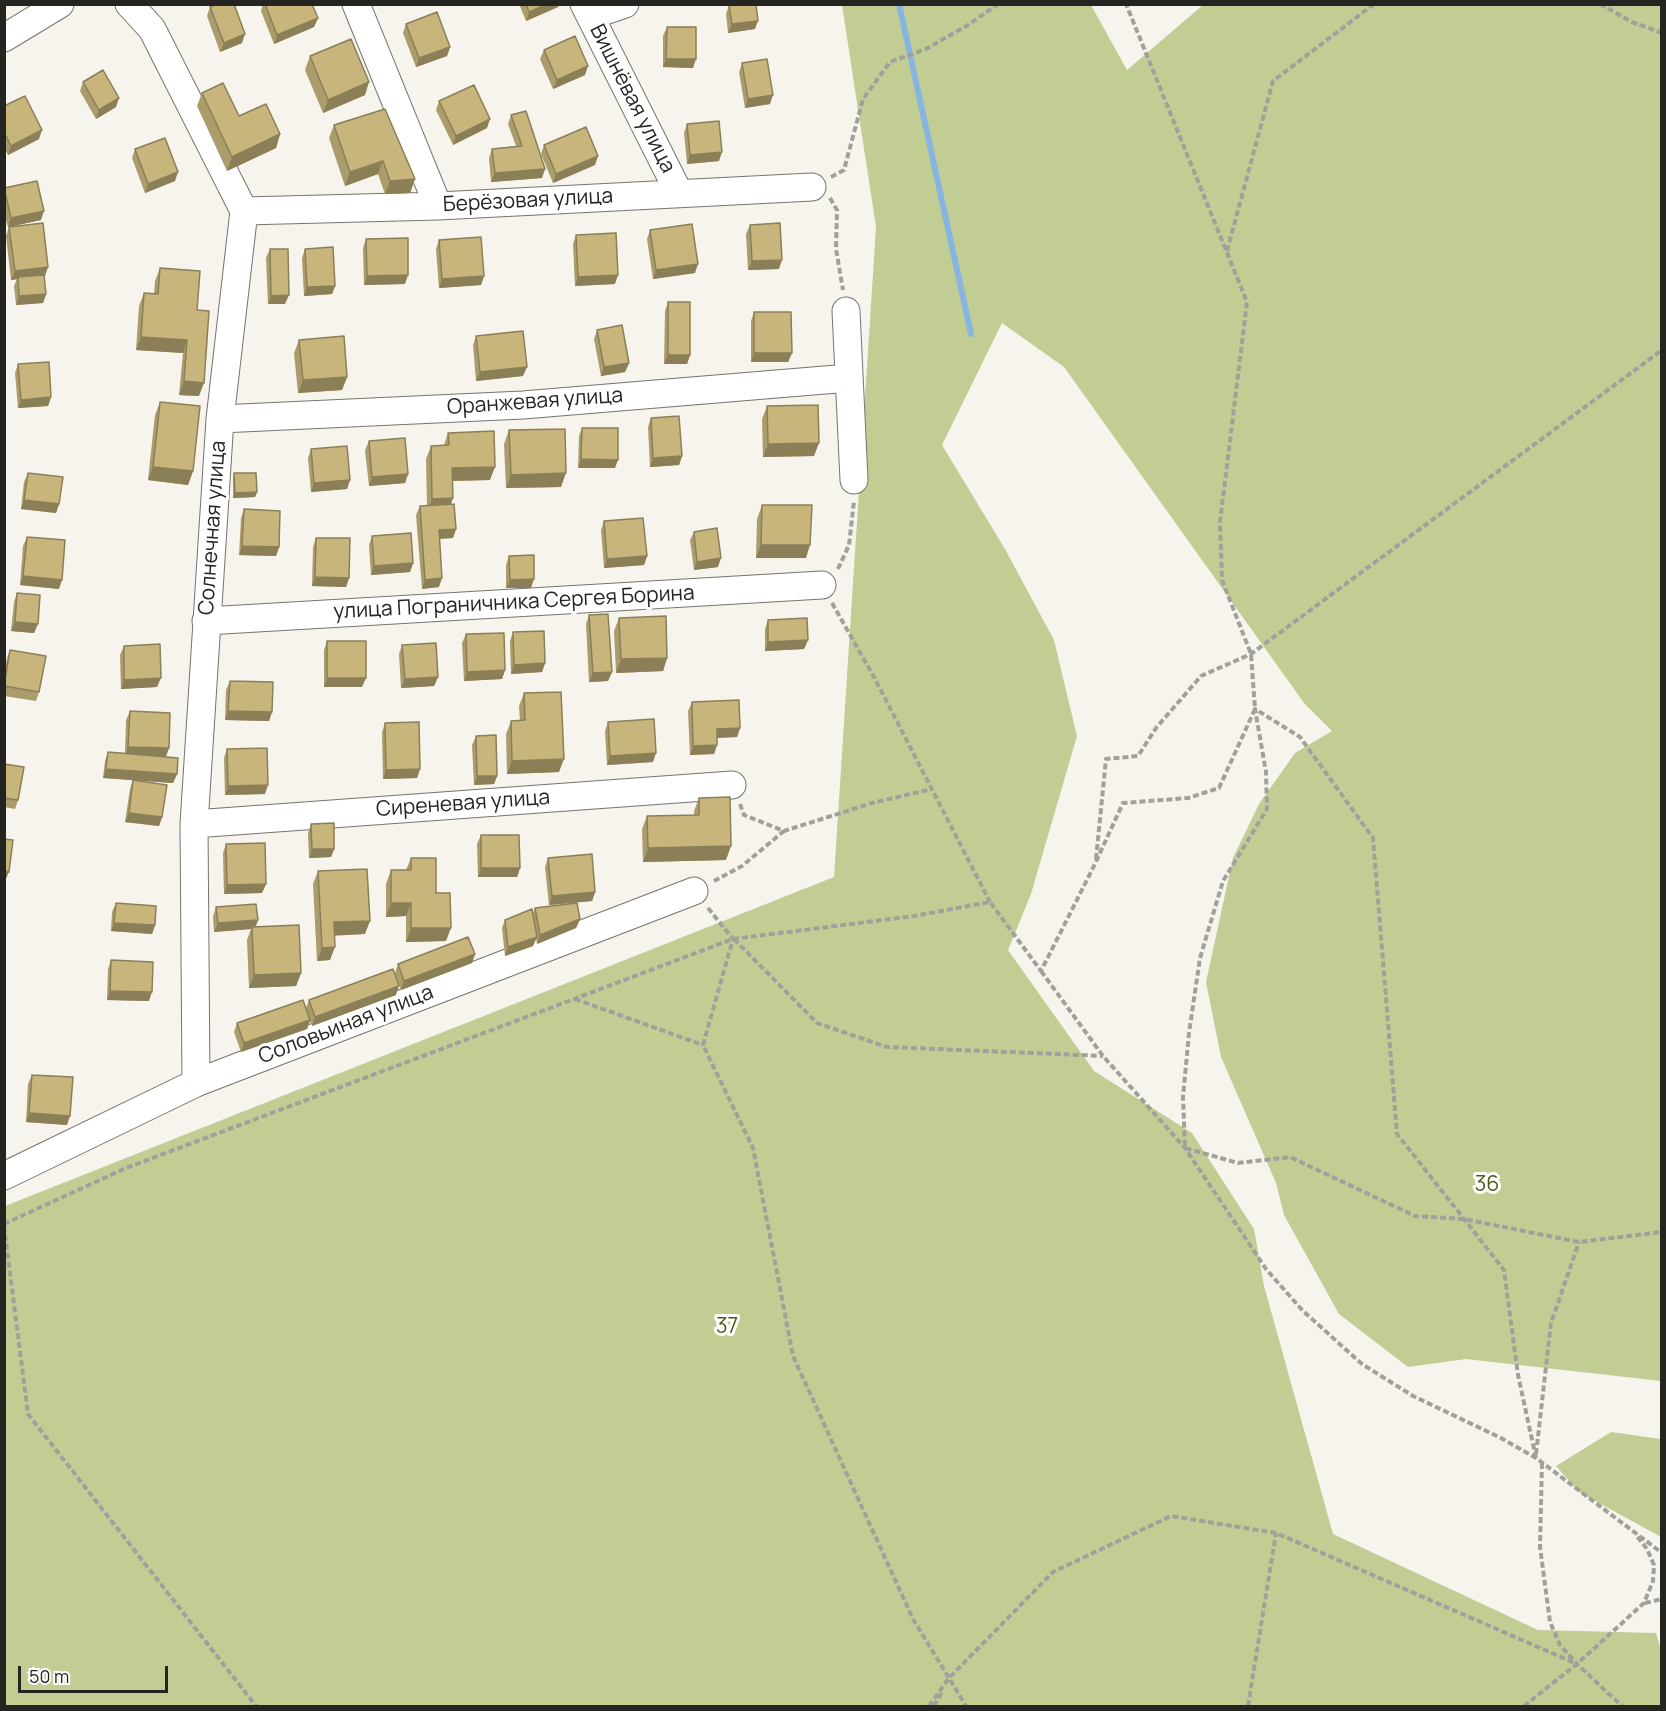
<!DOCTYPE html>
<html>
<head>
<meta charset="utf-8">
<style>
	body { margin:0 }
	#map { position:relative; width:1666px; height:1711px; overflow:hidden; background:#f6f4ed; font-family:Manrope,sans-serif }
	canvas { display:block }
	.frame { position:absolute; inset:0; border:6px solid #242421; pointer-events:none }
	.scale { position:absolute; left:18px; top:1666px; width:150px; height:27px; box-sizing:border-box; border:3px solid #242421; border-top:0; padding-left:8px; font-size:18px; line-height:21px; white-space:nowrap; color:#242421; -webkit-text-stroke:4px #fff; paint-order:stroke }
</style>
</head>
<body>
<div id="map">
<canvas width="1666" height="1711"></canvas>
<div class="frame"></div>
<div class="scale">50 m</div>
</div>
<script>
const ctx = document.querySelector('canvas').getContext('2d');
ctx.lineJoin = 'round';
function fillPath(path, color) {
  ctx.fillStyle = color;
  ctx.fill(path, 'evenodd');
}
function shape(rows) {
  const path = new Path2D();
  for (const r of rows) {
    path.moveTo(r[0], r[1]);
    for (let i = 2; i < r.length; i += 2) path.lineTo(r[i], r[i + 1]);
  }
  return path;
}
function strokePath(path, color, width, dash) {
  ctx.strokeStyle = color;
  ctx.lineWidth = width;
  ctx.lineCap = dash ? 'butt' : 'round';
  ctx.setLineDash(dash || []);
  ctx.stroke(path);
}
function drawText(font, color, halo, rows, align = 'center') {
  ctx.font = font + ' Manrope,sans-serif';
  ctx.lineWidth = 6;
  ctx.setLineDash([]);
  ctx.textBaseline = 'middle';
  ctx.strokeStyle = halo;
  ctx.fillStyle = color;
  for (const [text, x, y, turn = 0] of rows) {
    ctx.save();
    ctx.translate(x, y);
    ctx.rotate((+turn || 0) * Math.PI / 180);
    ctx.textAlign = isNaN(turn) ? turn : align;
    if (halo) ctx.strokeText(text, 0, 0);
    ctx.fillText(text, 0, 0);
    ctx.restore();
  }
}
fillPath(shape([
	[842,5,1091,5,1127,70,1203,5,1661,5,1661,1381,1466,1359,1408,1367,1339,1314,1284,1215,1276,1183,1221,1057,1206,982,1233,858,1259,804,1295,753,1332,731,1304,703,1064,367,1002,323,942,445,1005,549,1054,640,1077,736,1031,894,1008,950,1094,1071,1192,1133,1254,1229,1264,1286,1333,1534,1538,1630,1656,1633,1661,1650,1661,1706,5,1706,5,1206,834,877,876,227],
	[1611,1432,1661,1439,1661,1537,1579,1492,1556,1466]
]), '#c2cd94');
strokePath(shape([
	[899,4,971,334]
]), '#88b5df', 6);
const minor = shape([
	[129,4,152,29,244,211,220,419,194,824,196,1083],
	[356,4,438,206],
	[584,4,679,193],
	[590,16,625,4],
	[4,38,60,4],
	[244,211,438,206,812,187],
	[846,311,854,480],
	[220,419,523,405,849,378],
	[206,621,822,585],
	[194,824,732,785],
	[4,1176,196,1083,694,891]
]);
strokePath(minor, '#75746e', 29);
strokePath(shape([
	[1600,4,1632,22,1662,33],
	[831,177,844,170,863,99,890,62,926,49,968,25,998,4],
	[830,198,837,210,836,249,843,290],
	[1227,251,1273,81,1374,4],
	[838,569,849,545,854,501],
	[832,603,874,677,990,902],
	[740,804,744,815,784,831,872,803,932,789],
	[1096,859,1106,759,1138,756,1156,728,1201,676,1251,654,1662,350],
	[714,881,742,866,784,831],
	[708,908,733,939,703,1045,753,1148,793,1356,913,1619,966,1706],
	[734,939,817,1023,887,1047,1103,1056],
	[1041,971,1103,1056,1185,1148,1266,1269,1303,1311,1362,1364,1413,1396,1501,1438,1536,1458,1662,1553],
	[575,999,703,1045],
	[4,1224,126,1168,733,939,914,916,990,902,1041,971,1093,868,1123,803,1188,798,1219,788,1255,709,1251,654,1222,580,1220,522,1247,302,1126,4],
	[4,1226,28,1414,256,1706],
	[1536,1454,1551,1323,1579,1242],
	[1536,1458,1518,1375,1504,1270,1464,1219,1397,1134,1373,838,1300,737,1255,709,1266,772,1267,809,1223,881,1200,958,1189,1033,1183,1097,1185,1148,1238,1163,1290,1157,1415,1216,1464,1219,1579,1242,1662,1232],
	[1542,1463,1540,1547,1550,1622,1560,1645,1577,1664,1622,1706],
	[1645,1603,1662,1599],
	[929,1706,949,1678,1053,1572,1171,1516,1276,1533,1577,1664],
	[934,1706,942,1692],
	[1248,1706,1276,1533],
	[1524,1706,1577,1664,1644,1603,1653,1581,1654,1565,1647,1549,1637,1536]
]), '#a1a09b', 4, [6, 3]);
strokePath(minor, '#fff', 27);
fillPath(shape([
	[263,4,312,4,318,18,314,27,274,44,261,11],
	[519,4,559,4,558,7,526,21],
	[729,5,755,29,728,33,726,14],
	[210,7,242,43,220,52,207,16],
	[406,24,450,47,447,56,416,67,403,33],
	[667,27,693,68,663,67,663,36],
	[544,50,585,75,553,89,540,59],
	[310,56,365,95,323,113,305,70],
	[742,63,770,104,745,108,739,72],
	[83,82,116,107,96,119,80,91],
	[202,93,239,116,280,134,276,148,227,171,197,106],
	[439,101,487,128,453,145,436,110],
	[4,106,39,139,8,155,4,148],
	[511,115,542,178,491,182,489,158,492,149,516,146,508,124],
	[687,124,719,161,687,164,684,133],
	[334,125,415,179,410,193,385,194,378,174,345,186,329,138],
	[544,145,595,165,553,183,541,154],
	[135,149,175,181,145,193,132,158],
	[4,188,41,220,8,227,4,214],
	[750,225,779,269,748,270,746,234],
	[9,227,48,267,44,276,46,294,43,303,16,305,14,286,17,279,11,280,6,236],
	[650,230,695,273,653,279,647,239],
	[576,235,615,284,575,286,573,244],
	[366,239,405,284,364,285,363,248],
	[439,240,484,276,481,285,439,288,436,249],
	[270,249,285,304,268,304,266,258],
	[305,249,335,286,332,294,304,296,302,258],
	[160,268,197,310,199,396,179,395,183,353,136,350,139,306,144,293,154,294,155,281],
	[668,302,690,355,687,364,664,364,665,311],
	[754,312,792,353,788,362,751,362,751,321],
	[597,330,629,363,625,372,601,376,594,339],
	[476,336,523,376,476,381,473,345],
	[299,340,347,377,342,390,298,393,294,353],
	[18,364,51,397,48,406,18,408,15,373],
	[160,402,193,471,188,485,148,480,155,415],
	[767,406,814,456,763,457,762,419],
	[651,418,682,456,679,465,650,467,648,427],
	[582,428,615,468,578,468,579,436],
	[509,430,561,487,506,488,504,444],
	[448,433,490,480,452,481,453,498,451,504,456,529,453,538,439,539,439,587,422,589,416,515,420,506,427,506,426,459,431,446,444,445],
	[369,441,408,474,405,483,369,486,365,450],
	[311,449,350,480,347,489,311,492,308,458],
	[28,473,59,504,56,513,21,509,24,482],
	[234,473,257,492,255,497,233,498,233,478],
	[762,505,806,558,756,558,757,519],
	[244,509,279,547,276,556,239,555,241,518],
	[604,521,647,556,644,565,604,568,601,530],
	[694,532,718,567,694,570,690,540],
	[372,536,413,563,410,572,371,575,369,545],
	[27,537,59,589,20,585,23,546],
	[316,538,349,578,346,587,312,586,313,547],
	[509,556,531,588,506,588,506,565],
	[17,593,34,633,11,631,14,602],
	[589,615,612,672,608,681,589,682,586,624],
	[619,618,667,658,663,671,616,673,614,631],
	[768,620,808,640,804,649,765,651,765,629],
	[513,632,545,663,542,672,511,674,510,641],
	[466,634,505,670,502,679,464,681,462,643],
	[327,641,362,687,324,687,324,650],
	[402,645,438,677,434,686,401,688,399,654],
	[124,646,157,687,121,689,120,655],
	[10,650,39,692,36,701,4,696,4,674,7,658],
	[230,681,272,712,269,721,225,720,226,690],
	[524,693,559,772,507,774,506,734,511,721,520,721,519,706],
	[692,702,740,728,737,737,717,738,717,745,714,754,690,755,688,711],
	[130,711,169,748,166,757,177,774,173,783,103,778,105,761,108,752,125,753,126,720],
	[608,722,653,762,607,765,605,731],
	[385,723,420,769,417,778,383,779,382,732],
	[476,736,497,776,494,784,474,785,472,745],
	[227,749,265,794,225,795,224,758],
	[4,764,18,800,15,809,4,807],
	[133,780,162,817,159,826,125,822,130,789],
	[699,798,726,860,643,862,642,829,647,816,694,815,694,811],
	[311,824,334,849,331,857,309,858,308,833],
	[481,835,520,868,517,877,478,877,477,844],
	[226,844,266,884,262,893,224,894,223,853],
	[411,858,436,893,446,941,406,942,406,916,386,917,386,884,391,870,406,870],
	[548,858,595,892,592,901,549,905,545,867],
	[318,871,365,934,334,935,330,960,317,961,313,884],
	[116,903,155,925,152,934,111,931,112,912],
	[216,907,255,926,301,973,296,986,249,988,247,940,251,929,214,932,213,916],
	[535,908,580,919,576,928,537,944,536,939,533,946,505,956,502,928,505,920,533,913],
	[475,954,472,963,401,990,395,973,398,964],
	[111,960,149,1001,107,1000,108,969],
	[396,995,312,1026,310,1021,307,1029,241,1052,234,1032,237,1023,306,1008,309,1000],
	[32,1075,67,1125,26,1122,28,1084]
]), '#ab9c6b');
fillPath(shape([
	[547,4,559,4,558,7,526,21,529,12],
	[318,18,314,27,274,44,277,35],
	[758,21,755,29,728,33,732,24],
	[245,34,242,43,220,52,224,43],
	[450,47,447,56,416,67,419,58],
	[666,59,696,59,693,68,663,67],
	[588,66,585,75,553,89,557,80],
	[369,82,365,95,323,113,328,100],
	[773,95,770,104,745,108,748,99],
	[119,98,116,107,96,119,99,110],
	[490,119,487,128,453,145,456,136],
	[42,130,39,139,8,155,11,146],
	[280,134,276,148,227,171,232,157],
	[722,152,719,161,687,164,690,155],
	[598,156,595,165,553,183,556,174],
	[383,161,378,174,345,186,350,172],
	[545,169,542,178,491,182,495,173],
	[178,172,175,181,145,193,148,184],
	[415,179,410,193,385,194,390,181],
	[44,211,41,220,8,227,11,218],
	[782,260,779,269,748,270,752,261],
	[698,264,695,273,653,279,656,270],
	[48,267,45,276,11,280,15,271],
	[408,275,405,284,364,285,367,276],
	[618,275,615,284,575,286,578,277],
	[484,276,481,285,439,288,442,279],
	[335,286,332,294,304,296,307,287],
	[46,294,43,303,16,305,19,296],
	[289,295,285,304,268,304,271,296],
	[141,337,187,340,183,353,136,350],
	[754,353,792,353,788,362,751,362],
	[668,355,690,355,687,364,664,364],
	[629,363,625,372,601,376,604,367],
	[527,367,523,376,476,381,480,372],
	[347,377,342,390,298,393,303,380],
	[184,381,204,383,199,396,179,395],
	[51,397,48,406,18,408,21,400],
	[819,443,814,456,763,457,768,444],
	[682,456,679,465,650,467,653,458],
	[581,459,618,460,615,468,578,468],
	[153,467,193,471,188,485,148,480],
	[495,467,490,480,447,481,452,468],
	[566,473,561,487,506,488,511,475],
	[408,474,405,483,369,486,372,477],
	[350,480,347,489,311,492,314,483],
	[257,492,255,497,233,498,235,493],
	[453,498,448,511,427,512,432,499],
	[24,500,59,504,56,513,21,509],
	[456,529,453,538,435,539,439,530],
	[761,545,810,545,806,558,756,558],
	[242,546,279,547,276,556,239,555],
	[647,556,644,565,604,568,607,559],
	[721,558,718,567,694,570,697,562],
	[413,563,410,572,371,575,374,566],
	[23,576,62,580,59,589,20,585],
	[315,577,349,578,346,587,312,586],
	[442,578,439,587,422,589,425,580],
	[534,579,531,588,506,588,510,580],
	[15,622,38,624,34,633,11,631],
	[808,640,804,649,765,651,768,642],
	[667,658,663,671,616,673,621,659],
	[545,663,542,672,511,674,514,665],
	[505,670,502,679,464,681,467,672],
	[612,672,608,681,589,682,593,673],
	[438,677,434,686,401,688,405,679],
	[161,678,157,687,121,689,124,680],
	[327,678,366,678,362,687,324,687],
	[228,711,272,712,269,721,225,720],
	[740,728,737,737,713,738,717,729],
	[717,745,714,754,690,755,693,746],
	[128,747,169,748,165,757,125,756],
	[656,753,653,762,607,765,610,756],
	[564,759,559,772,507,774,512,761],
	[106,769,177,774,173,783,103,778],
	[420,769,417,778,383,779,386,770],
	[477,776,497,776,494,784,474,785],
	[268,785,265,794,225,795,228,786],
	[129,813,162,817,159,826,125,822],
	[731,846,726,860,643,862,648,848],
	[312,849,334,849,331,857,309,858],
	[481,868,520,868,517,877,478,877],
	[4,871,9,872,5,881,4,880],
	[266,884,262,893,224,894,227,885],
	[595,892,592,901,549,905,552,896],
	[391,903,411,903,406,916,386,917],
	[580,919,576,928,537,944,540,935],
	[258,920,255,929,252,927,251,929,214,932,218,923],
	[370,921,365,934,329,936,334,922],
	[114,923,155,925,152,934,111,931],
	[411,928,451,928,446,941,406,942],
	[537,937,533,946,505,956,508,947],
	[335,947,330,960,317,961,322,948],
	[475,954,472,963,401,990,404,981],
	[301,973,296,986,249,988,254,975],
	[399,986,396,995,312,1026,315,1017],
	[110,991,152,992,149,1001,107,1000],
	[310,1020,307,1029,241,1052,244,1043],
	[29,1113,70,1116,67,1125,26,1122]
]), '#8b7f57');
const building = shape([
	[217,4,234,4,245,34,224,43,210,7,217,4],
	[265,4,312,4,318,18,277,35,265,4],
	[526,4,547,4,529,12,526,4],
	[756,4,758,21,732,24,729,5,756,4],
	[437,12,450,47,419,58,406,24,437,12],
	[667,27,696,27,696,59,666,59,667,27],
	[575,36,588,66,557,80,544,50,575,36],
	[351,39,369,82,328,100,310,56,351,39],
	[767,59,773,95,748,99,742,63,767,59],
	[103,70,119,98,99,110,83,82,103,70],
	[223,83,239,116,266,104,280,134,232,157,202,93,223,83],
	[474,85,490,119,456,136,439,101,474,85],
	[25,96,42,130,11,146,4,132,4,106,25,96],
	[385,109,415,179,390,181,383,161,350,172,334,125,385,109],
	[526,111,545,169,495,173,492,149,522,146,511,115,526,111],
	[719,121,722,152,690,155,687,124,719,121],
	[586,127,598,156,556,174,544,145,586,127],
	[165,138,178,172,148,184,135,149,165,138],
	[37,181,44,211,11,218,4,188,37,181],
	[43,223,48,267,15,271,9,227,43,223],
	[780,223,782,260,752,261,750,225,780,223],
	[692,224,698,264,656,270,650,230,692,224],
	[616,233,618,275,578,277,576,235,616,233],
	[481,237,484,276,442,279,439,240,481,237],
	[408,238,408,275,367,276,366,239,408,238],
	[333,247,335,286,307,287,305,249,333,247],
	[270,249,288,249,289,295,271,296,270,249],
	[160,268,200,271,197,310,209,311,204,383,184,381,187,340,141,337,144,293,158,294,160,268],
	[44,275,46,294,19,296,18,277,44,275],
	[668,302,690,302,690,355,668,355,668,302],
	[754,312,791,312,792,353,754,353,754,312],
	[622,325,629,363,604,367,597,330,622,325],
	[523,331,527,367,480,372,476,336,523,331],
	[344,336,347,377,303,380,299,340,344,336],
	[49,362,51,397,21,400,18,364,49,362],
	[160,402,200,406,193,471,153,467,160,402],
	[818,405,819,443,768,444,767,406,818,405],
	[679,416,682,456,653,458,651,418,679,416],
	[582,428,618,428,618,460,581,459,582,428],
	[565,429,566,473,511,475,509,430,565,429],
	[494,431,495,467,452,468,453,498,432,499,431,446,449,445,448,433,494,431],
	[405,438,408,474,372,477,369,441,405,438],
	[347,446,350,480,314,483,311,449,347,446],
	[28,473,63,477,59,504,24,500,28,473],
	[234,473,256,473,257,492,235,493,234,473],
	[454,504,456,529,439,530,442,578,425,580,420,506,454,504],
	[762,505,812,505,810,545,761,545,762,505],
	[244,509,280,511,279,547,242,546,244,509],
	[643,518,647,556,607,559,604,521,643,518],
	[717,528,721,558,697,562,694,532,717,528],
	[411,533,413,563,374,566,372,536,411,533],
	[27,537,65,540,62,580,23,576,27,537],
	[316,538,350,538,349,578,315,577,316,538],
	[534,555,534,579,510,580,509,556,534,555],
	[17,593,40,595,38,624,15,622,17,593],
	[608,614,612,672,593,673,589,615,608,614],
	[666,616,667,658,621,659,619,618,666,616],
	[807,618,808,640,768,642,768,620,807,618],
	[544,631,545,663,514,665,513,632,544,631],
	[504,633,505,670,467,672,466,634,504,633],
	[327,641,366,641,366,678,327,678,327,641],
	[436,643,438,677,405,679,402,645,436,643],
	[160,644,161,678,124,680,124,646,160,644],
	[10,650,46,656,39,692,4,686,10,650],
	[230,681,273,682,272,712,228,711,230,681],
	[561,692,564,759,512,761,511,721,525,720,524,693,561,692],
	[739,700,740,728,717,729,717,745,693,746,692,702,739,700],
	[130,711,170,713,169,748,128,747,130,711],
	[654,719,656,753,610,756,608,722,654,719],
	[419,722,420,769,386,770,385,723,419,722],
	[496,735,497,776,477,776,476,736,496,735],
	[267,748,268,785,228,786,227,749,267,748],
	[108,752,178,758,177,774,106,769,108,752],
	[4,764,24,767,18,800,4,798,4,764],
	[133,780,167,785,162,817,129,813,133,780],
	[730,797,731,846,648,848,647,816,699,815,699,798,730,797],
	[334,823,334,849,312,849,311,824,334,823],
	[481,835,519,835,520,868,481,868,481,835],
	[4,839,13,840,9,872,4,871,4,839],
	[265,843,266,884,227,885,226,844,265,843],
	[592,854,595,892,552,896,548,858,592,854],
	[411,858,436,858,436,893,450,893,451,928,411,928,411,903,391,903,391,870,411,870,411,858],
	[367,869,370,921,334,922,335,947,322,948,318,871,367,869],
	[116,903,156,906,155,925,114,923,116,903],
	[577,903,580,919,540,935,535,908,577,903],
	[256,904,258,920,218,923,216,907,256,904],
	[532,909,537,937,508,947,505,920,532,909],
	[299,925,301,973,254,975,252,927,299,925],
	[468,937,475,954,404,981,398,964,468,937],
	[111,960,153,962,152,992,110,991,111,960],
	[393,969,399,986,315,1017,309,1000,393,969],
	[303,1000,310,1020,244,1043,237,1023,303,1000],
	[32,1075,73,1077,70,1116,29,1113,32,1075]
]);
fillPath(building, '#c7b57c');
strokePath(building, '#8b7f57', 1.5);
drawText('21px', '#242421', '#fff', [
	["Вишнёвая улица",632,99,63],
	["Берёзовая улица",528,201,-3],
	["Оранжевая улица",535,402,-4],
	["Солнечная улица",213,528,-86],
	["улица Пограничника Сергея Борина",514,603,-3],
	["Сиреневая улица",463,804,-4],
	["Соловьиная улица",346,1025,-21]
]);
drawText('21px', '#4f581a', '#fff', [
	["36",1487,1185],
	["37",727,1327]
]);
</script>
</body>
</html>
